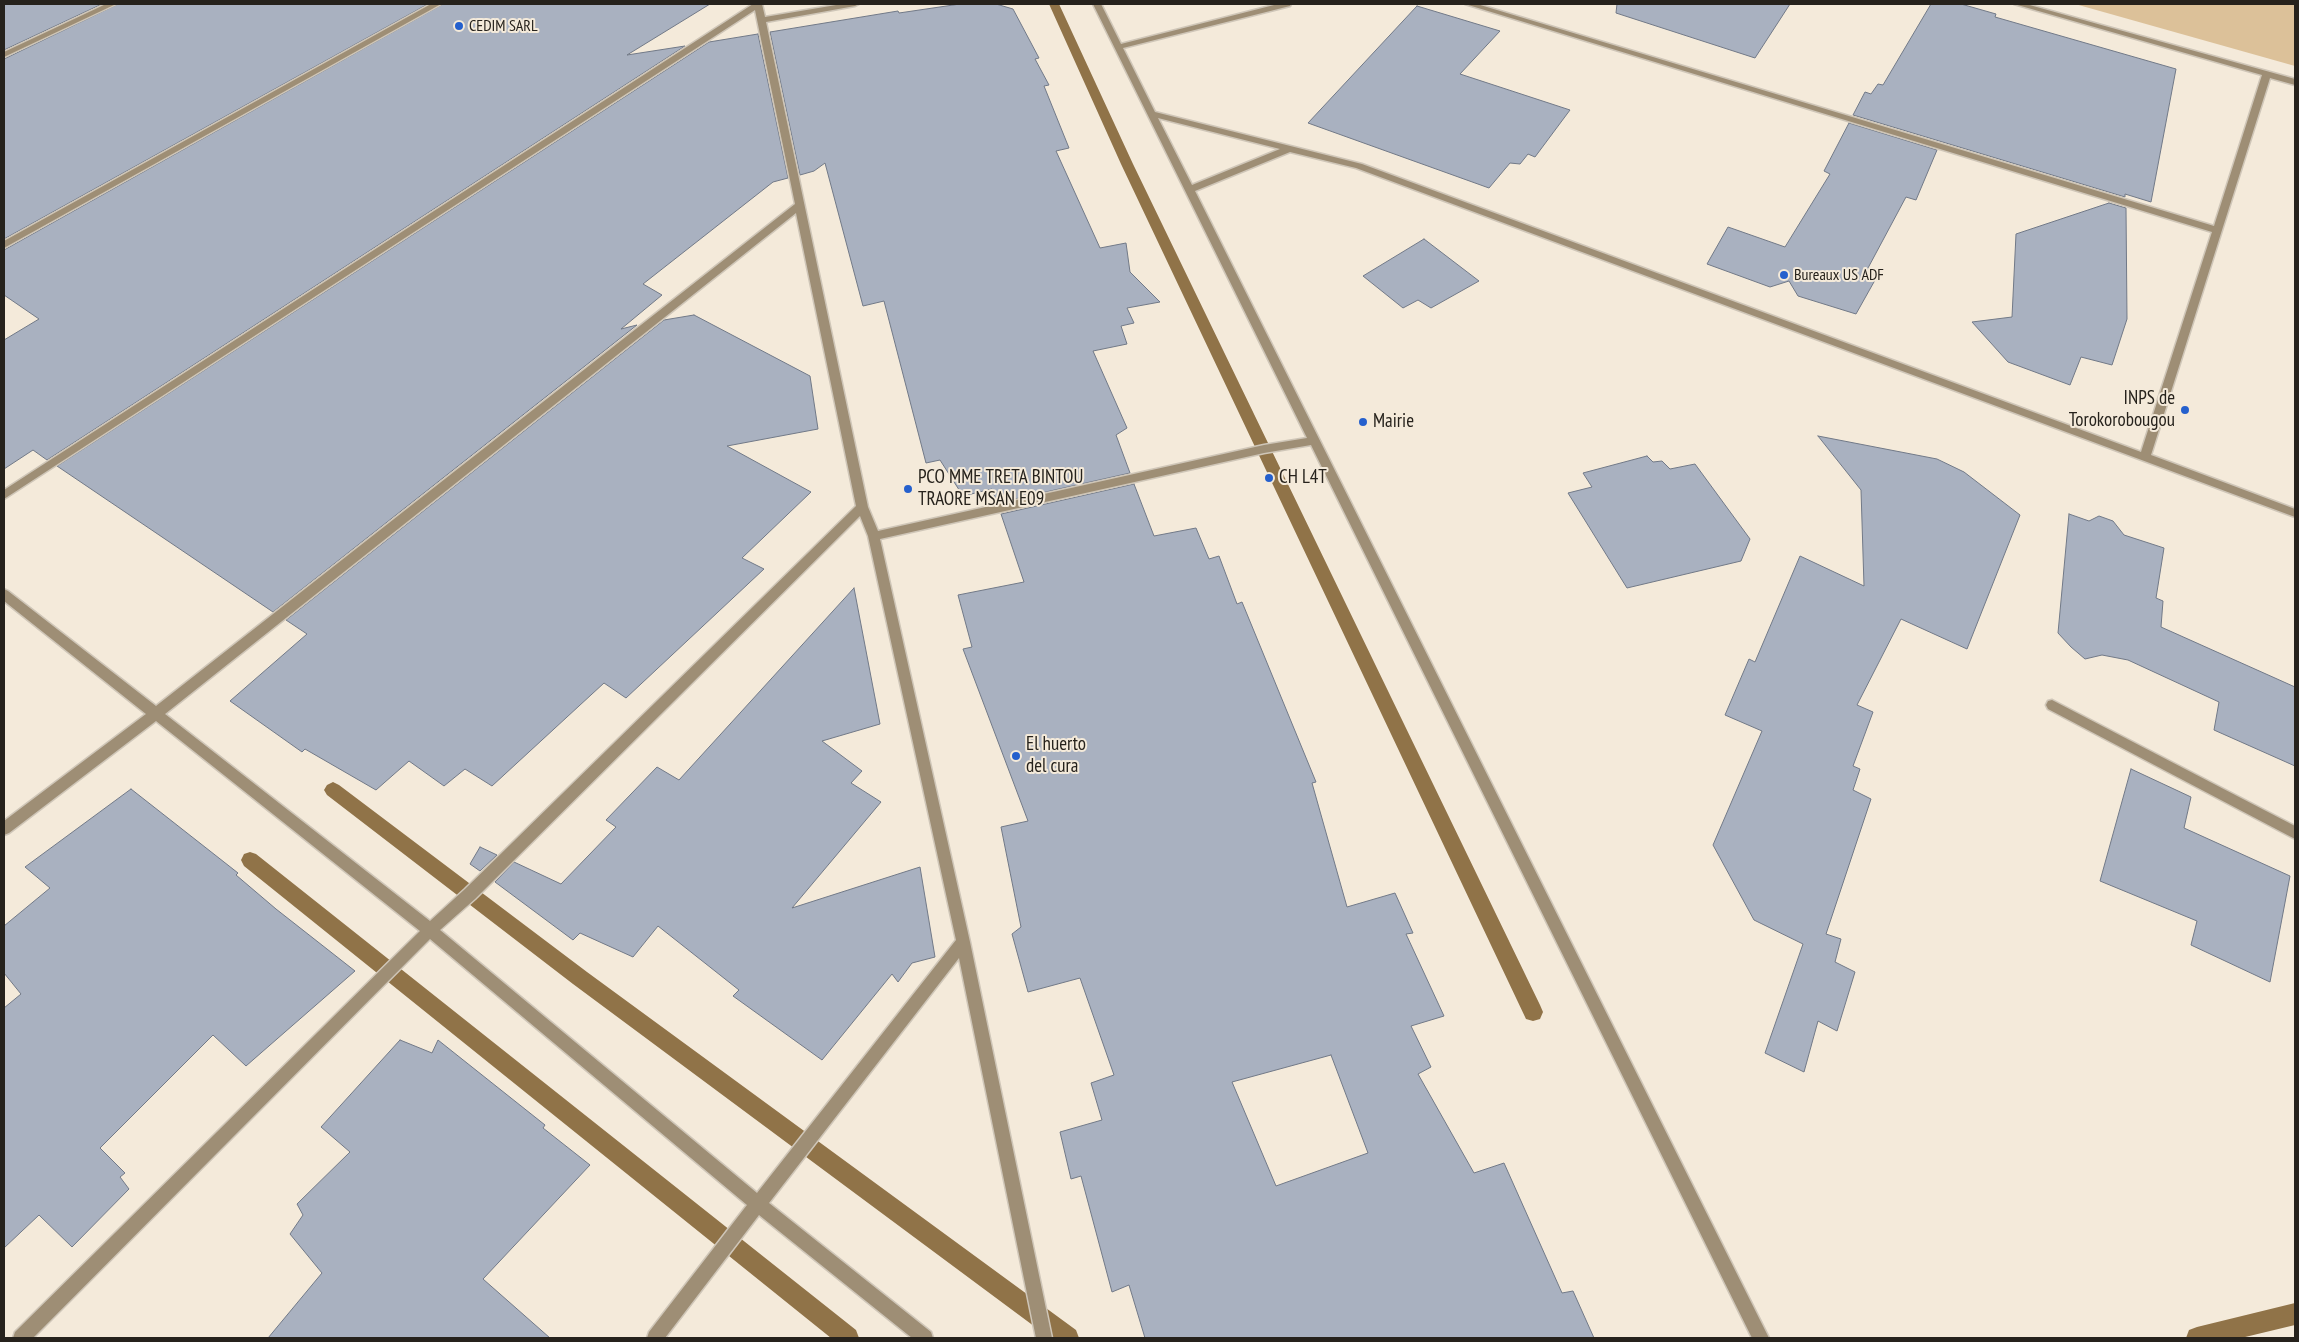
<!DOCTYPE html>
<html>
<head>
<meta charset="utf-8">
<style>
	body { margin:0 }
	#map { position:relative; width:2299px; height:1342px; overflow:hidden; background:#f4eada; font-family:"PT Sans Narrow",sans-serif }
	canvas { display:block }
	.frame { position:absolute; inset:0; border:5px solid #26221c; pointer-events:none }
</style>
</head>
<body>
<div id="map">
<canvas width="2299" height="1342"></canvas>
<div class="frame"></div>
</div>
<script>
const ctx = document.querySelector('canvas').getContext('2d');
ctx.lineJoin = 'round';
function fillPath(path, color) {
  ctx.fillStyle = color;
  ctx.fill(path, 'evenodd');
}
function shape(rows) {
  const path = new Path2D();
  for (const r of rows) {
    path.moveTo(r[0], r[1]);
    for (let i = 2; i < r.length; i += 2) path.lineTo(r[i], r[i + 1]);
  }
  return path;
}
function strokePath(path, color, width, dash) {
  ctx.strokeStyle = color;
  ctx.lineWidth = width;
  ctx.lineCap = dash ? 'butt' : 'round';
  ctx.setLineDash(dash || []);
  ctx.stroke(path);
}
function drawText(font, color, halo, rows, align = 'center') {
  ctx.font = font + ' "PT Sans Narrow",sans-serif';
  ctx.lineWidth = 4;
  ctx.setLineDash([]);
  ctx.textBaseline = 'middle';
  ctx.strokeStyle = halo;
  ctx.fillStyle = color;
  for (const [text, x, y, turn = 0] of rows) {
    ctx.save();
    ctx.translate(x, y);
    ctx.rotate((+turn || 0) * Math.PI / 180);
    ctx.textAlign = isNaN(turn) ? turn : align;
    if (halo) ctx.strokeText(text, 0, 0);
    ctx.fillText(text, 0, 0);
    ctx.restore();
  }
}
fillPath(shape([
	[2075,4,2295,4,2295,66]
]), '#dcc199');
fillPath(shape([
	[1049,4,1059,4,1133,164,1540,1005,1543,1012,1540,1019,1533,1021,1526,1019,1121,164,1049,4],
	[333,782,339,785,587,972,1076,1330,1079,1338,1050,1338,573,984,327,795,324,790,327,785,333,782],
	[250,852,256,854,856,1330,859,1338,831,1338,244,866,241,860,244,854,250,852],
	[2295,1303,2295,1325,2241,1338,2186,1338,2189,1330,2197,1327,2295,1303]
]), '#907348');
const building = shape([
	[4,4,102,4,4,50,4,4],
	[118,4,428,4,4,239,4,59,118,4],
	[443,4,710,4,627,55,685,46,47,460,33,450,4,469,4,340,39,319,4,295,4,250,443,4],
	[960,4,996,4,1013,9,1039,58,1035,59,1049,85,1044,86,1069,148,1056,151,1100,248,1126,243,1130,272,1160,302,1127,308,1134,323,1121,326,1127,344,1093,351,1127,428,1116,435,1130,473,997,503,992,489,963,496,940,460,926,463,884,301,863,306,825,163,814,171,800,175,770,32,898,11,899,13,960,4],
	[1617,4,1790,4,1755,58,1616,13,1617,4],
	[1931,4,1961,4,1996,14,1995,17,2176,69,2151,202,2125,194,2125,197,1853,115,1865,92,1871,94,1878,84,1883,85,1931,4],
	[1417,6,1500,31,1460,74,1570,110,1535,157,1528,154,1520,164,1510,163,1489,188,1308,123,1417,6],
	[758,34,788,178,773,182,643,284,662,295,621,329,637,325,273,612,57,466,709,42,758,34],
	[1849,123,1937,150,1916,200,1906,197,1868,268,1879,273,1856,314,1798,296,1789,281,1770,287,1707,264,1728,227,1785,247,1830,174,1824,171,1849,123],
	[2109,203,2126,208,2127,319,2112,365,2081,357,2070,385,2008,362,1972,322,2012,317,2016,234,2109,203],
	[1424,239,1479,281,1431,308,1418,300,1403,308,1363,276,1424,239],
	[694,315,810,376,818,429,727,446,811,492,742,558,764,569,626,698,604,683,492,786,465,769,444,786,409,761,376,790,305,749,302,752,230,701,307,634,286,620,664,320,694,315],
	[1818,436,1937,459,1964,472,2020,515,1967,649,1901,619,1857,705,1873,712,1853,766,1860,769,1853,790,1871,799,1826,934,1841,939,1835,962,1855,972,1837,1031,1818,1021,1804,1072,1765,1053,1803,944,1754,920,1713,845,1762,731,1725,715,1749,659,1755,662,1800,556,1864,586,1861,490,1818,436],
	[1647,456,1653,462,1662,461,1670,469,1695,464,1750,539,1741,561,1627,588,1568,493,1592,487,1583,473,1647,456],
	[1134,484,1154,536,1196,528,1209,559,1219,556,1237,604,1242,602,1316,782,1312,783,1347,907,1395,893,1413,933,1406,934,1444,1016,1411,1026,1431,1067,1418,1074,1474,1173,1504,1163,1562,1293,1573,1291,1594,1338,1145,1338,1129,1285,1112,1292,1081,1176,1071,1179,1060,1132,1102,1120,1091,1083,1114,1075,1080,978,1028,992,1012,934,1021,927,1001,827,1028,821,963,649,972,647,958,595,1024,582,1001,514,1134,484],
	[1331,1055,1368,1153,1276,1186,1232,1082,1331,1055],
	[2069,514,2089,521,2099,516,2113,521,2124,535,2164,548,2156,598,2163,601,2161,627,2295,687,2295,766,2214,730,2219,702,2128,660,2102,655,2085,659,2071,647,2058,633,2069,514],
	[854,588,880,724,822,741,862,771,851,783,881,802,792,908,920,867,935,957,912,963,898,982,892,974,822,1060,733,996,739,990,658,926,633,957,580,933,573,940,495,882,514,862,561,884,616,827,606,820,657,767,679,780,854,588],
	[2131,769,2191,797,2184,828,2290,876,2270,982,2191,945,2197,921,2100,881,2131,769],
	[131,789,238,873,236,875,276,909,355,971,246,1066,213,1035,100,1148,125,1173,120,1177,129,1189,72,1247,39,1215,4,1248,4,1008,21,994,4,973,4,926,50,888,25,867,131,789],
	[480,847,497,855,480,871,470,864,480,847],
	[400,1040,432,1053,438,1040,545,1125,543,1128,590,1165,483,1279,550,1338,268,1338,322,1273,290,1234,303,1215,297,1204,350,1152,321,1127,400,1040]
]);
fillPath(building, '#a9b1c0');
strokePath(building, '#717987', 1);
const lane = shape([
	[2052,700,2295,826,2295,839,2048,709,2046,705,2048,701,2052,700]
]);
const street = shape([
	[106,4,116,4,4,57,4,52,106,4],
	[431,4,441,4,4,248,4,241,431,4],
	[753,4,762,4,765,17,842,4,859,4,855,6,766,22,868,507,878,531,1264,445,1307,438,1093,4,1101,4,1121,44,1278,4,1291,4,1290,6,1123,48,1155,112,1362,164,2141,452,2212,232,1465,4,1477,4,2214,226,2262,75,2014,4,2026,4,2295,79,2295,85,2270,78,2151,455,2295,509,2295,517,1356,168,1290,152,1195,191,1769,1338,1752,1338,1311,445,1264,453,880,539,970,942,1052,1338,1036,1338,959,958,769,1203,931,1332,933,1338,912,1338,759,1215,665,1338,647,1338,649,1332,747,1205,430,939,33,1338,13,1338,15,1332,420,931,156,721,9,833,4,835,4,821,146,714,4,601,4,589,8,591,156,706,795,204,755,10,4,499,4,490,753,4],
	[1158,118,1280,149,1192,185,1158,118],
	[796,213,856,506,465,889,430,921,165,714,796,213],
	[860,516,868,536,956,940,757,1193,440,930,475,899,860,516]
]);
strokePath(lane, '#cfc6b8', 3);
strokePath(street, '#cfc6b8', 3);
fillPath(lane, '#9e8e75');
fillPath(street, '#9e8e75');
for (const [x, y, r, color] of [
	[459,26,5,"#2560cd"],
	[1784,275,5,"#2560cd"],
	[2185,410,5,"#2560cd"],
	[1363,422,5,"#2560cd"],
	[1269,478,5,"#2560cd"],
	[908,489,5,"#2560cd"],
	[1016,756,5,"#2560cd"]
]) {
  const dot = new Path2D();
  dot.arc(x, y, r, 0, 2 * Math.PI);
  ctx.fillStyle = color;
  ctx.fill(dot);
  strokePath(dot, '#f4eada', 2);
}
drawText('16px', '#26221c', '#f4eada', [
	["CEDIM SARL",469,26],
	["Bureaux US ADF",1794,275]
], 'left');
drawText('19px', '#26221c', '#f4eada', [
	["INPS de",2175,399,"right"],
	["Torokorobougou",2175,421,"right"],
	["Mairie",1373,422],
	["PCO MME TRETA BINTOU",918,478],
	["TRAORE MSAN E09",918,500],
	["CH L4T",1279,478],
	["El huerto",1026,745],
	["del cura",1026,767]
], 'left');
</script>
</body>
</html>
